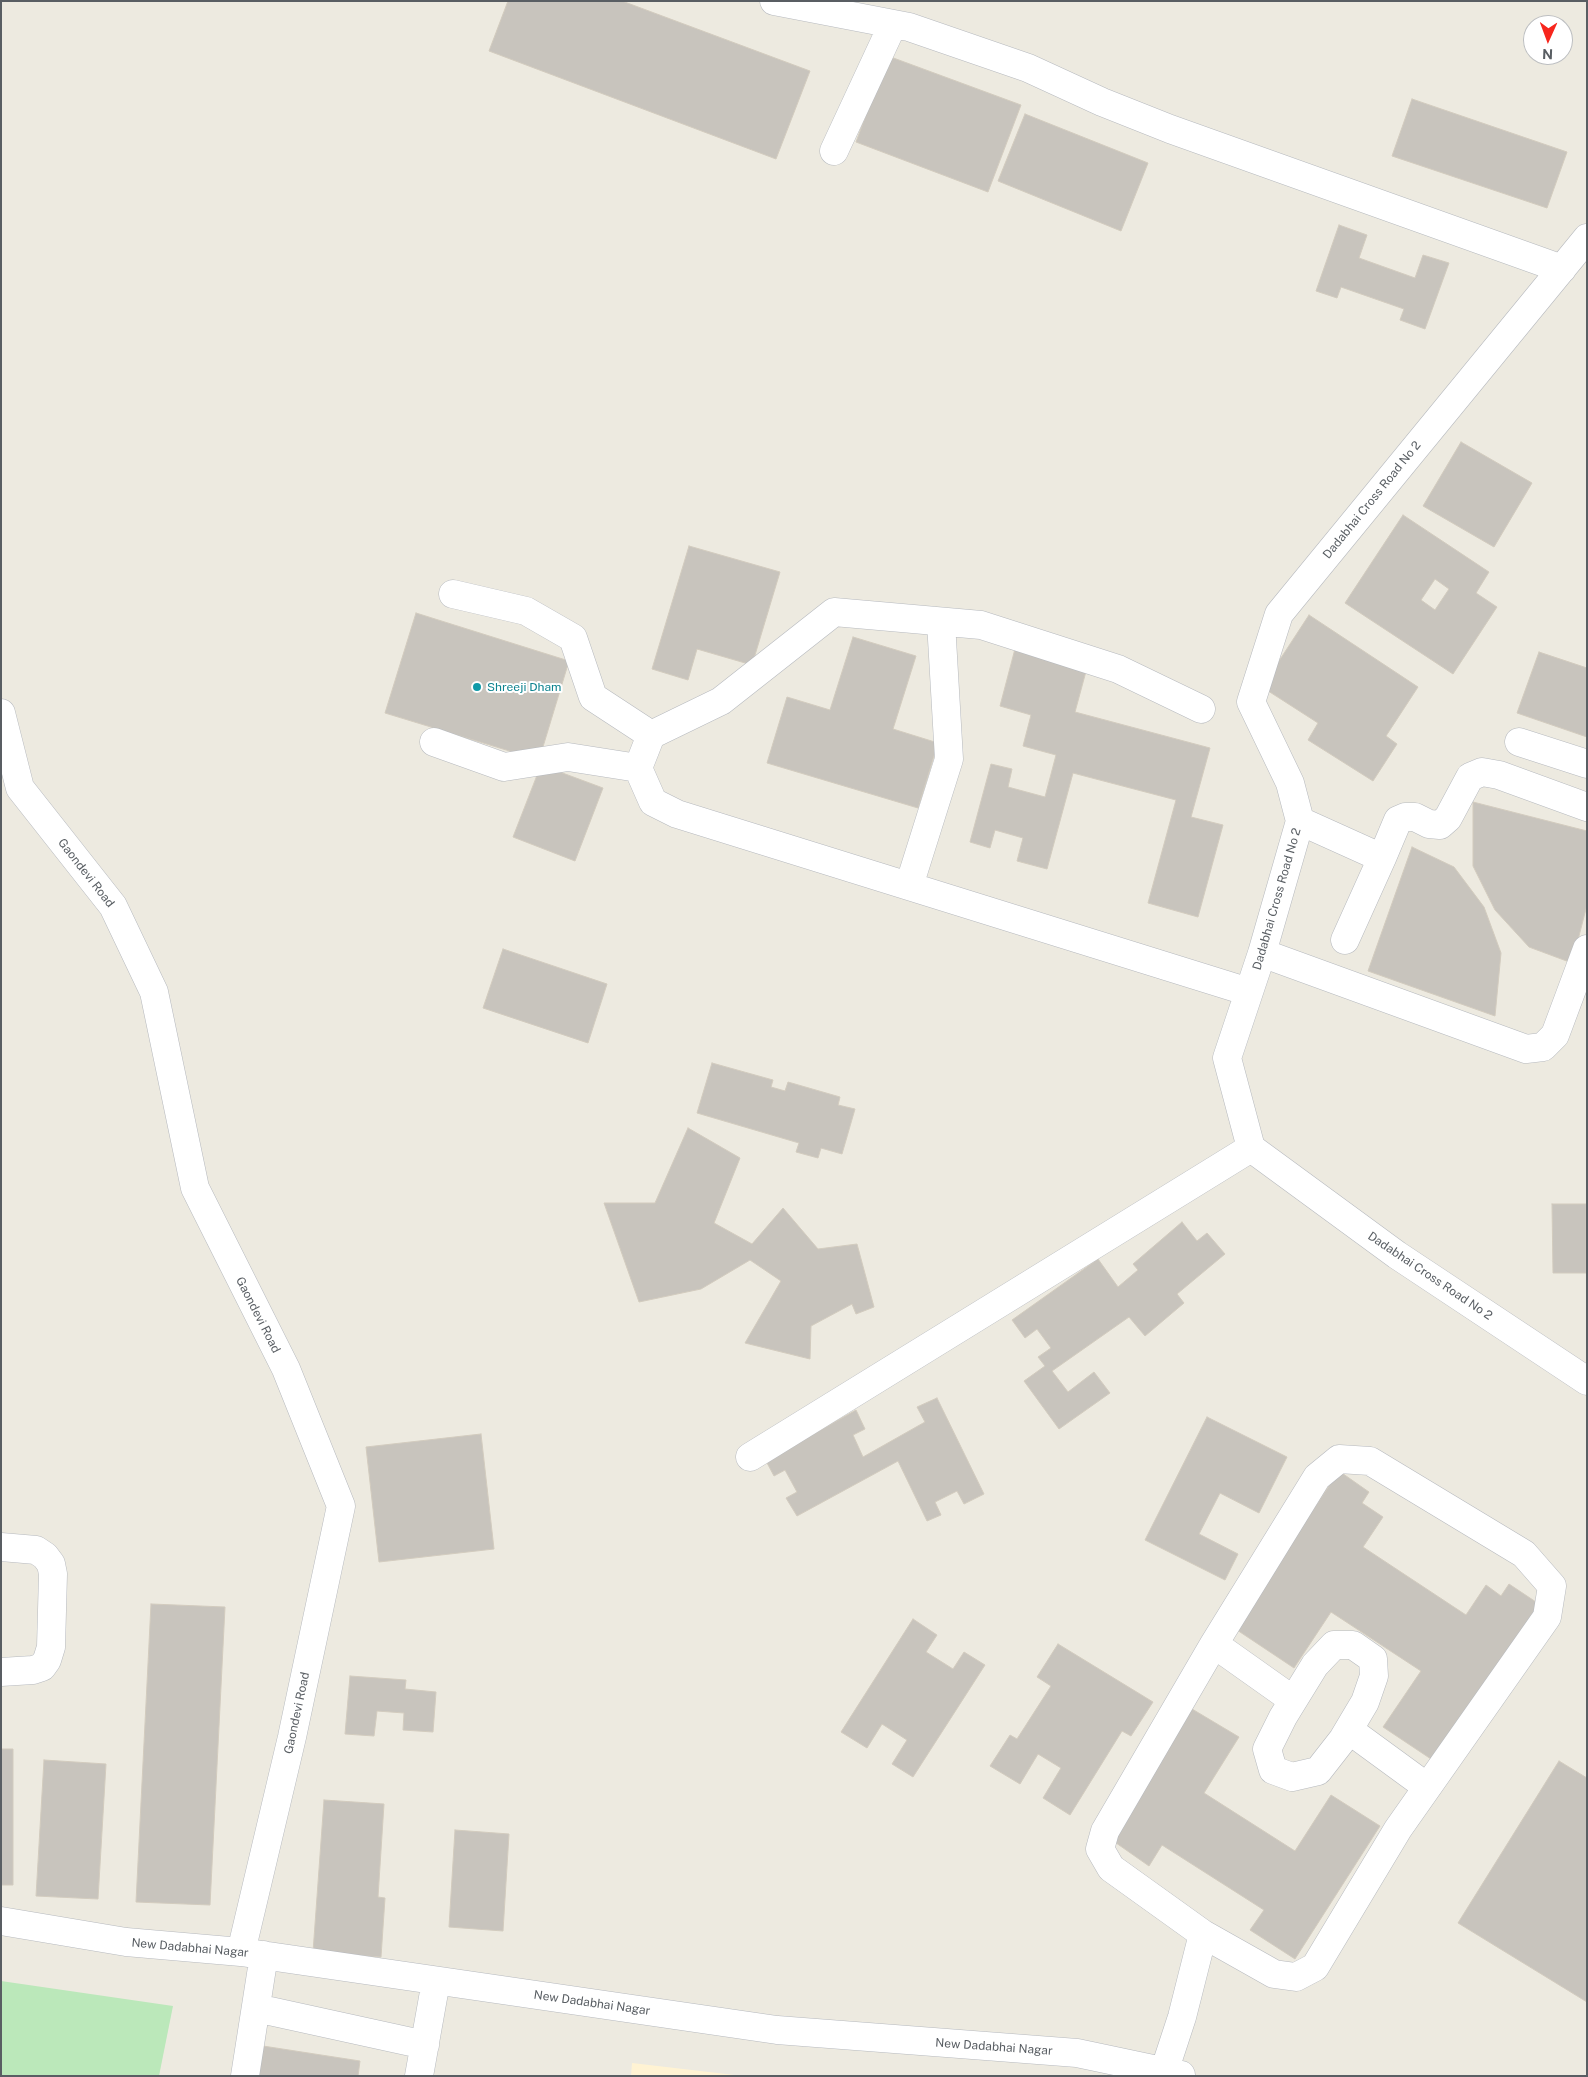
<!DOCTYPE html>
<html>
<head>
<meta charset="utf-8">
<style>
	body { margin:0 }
	#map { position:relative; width:1588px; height:2077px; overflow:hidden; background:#edeae0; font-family:"Public Sans",sans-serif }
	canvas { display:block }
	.frame { position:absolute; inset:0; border:2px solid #595e63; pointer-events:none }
	.north { position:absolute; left:1523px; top:15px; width:50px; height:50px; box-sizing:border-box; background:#fff; border:1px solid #bdbfc1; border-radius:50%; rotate:182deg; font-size:14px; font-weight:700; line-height:20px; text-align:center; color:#595e63 }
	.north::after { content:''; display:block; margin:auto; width:18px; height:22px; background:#f7261d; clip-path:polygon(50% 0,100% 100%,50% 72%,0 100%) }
</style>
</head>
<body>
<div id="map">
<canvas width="1588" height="2077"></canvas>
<div class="frame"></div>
<div class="north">N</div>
</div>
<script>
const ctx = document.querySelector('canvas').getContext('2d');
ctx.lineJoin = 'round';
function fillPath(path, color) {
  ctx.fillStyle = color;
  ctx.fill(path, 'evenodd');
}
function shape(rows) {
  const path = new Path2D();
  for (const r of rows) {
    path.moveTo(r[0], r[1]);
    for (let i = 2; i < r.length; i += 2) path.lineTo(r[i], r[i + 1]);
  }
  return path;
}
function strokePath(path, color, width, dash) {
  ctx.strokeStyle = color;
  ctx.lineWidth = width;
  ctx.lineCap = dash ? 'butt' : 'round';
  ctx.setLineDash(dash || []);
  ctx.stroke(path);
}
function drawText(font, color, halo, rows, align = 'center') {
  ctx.font = font + ' "Public Sans",sans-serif';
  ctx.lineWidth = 4;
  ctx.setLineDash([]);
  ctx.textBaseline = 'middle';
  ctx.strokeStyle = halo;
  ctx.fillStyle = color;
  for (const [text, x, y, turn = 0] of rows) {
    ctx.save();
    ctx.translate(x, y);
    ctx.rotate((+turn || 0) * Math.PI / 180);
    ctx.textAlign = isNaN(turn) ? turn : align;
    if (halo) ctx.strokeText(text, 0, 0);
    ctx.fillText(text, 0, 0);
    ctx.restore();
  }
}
fillPath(shape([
	[632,2063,743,2076,631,2076]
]), '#fff3d3');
fillPath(shape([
	[1,1981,173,2006,159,2076,1,2076]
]), '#bbe8ba');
const building = shape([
	[508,1,622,1,810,71,776,159,489,51,508,1],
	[888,56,1021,105,988,192,856,142,888,56],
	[1412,99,1567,152,1547,208,1392,156,1412,99],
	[1025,114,1148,163,1121,231,998,181,1025,114],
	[1339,225,1367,235,1359,258,1415,278,1423,255,1449,263,1425,329,1400,320,1404,309,1341,287,1337,298,1316,291,1339,225],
	[1461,442,1532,483,1494,547,1423,506,1461,442],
	[1403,515,1489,572,1476,593,1497,607,1453,674,1345,603,1403,515],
	[1435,579,1449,589,1435,610,1421,600,1435,579],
	[689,546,780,572,752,665,697,649,688,680,652,669,689,546],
	[416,613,569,661,539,760,385,713,416,613],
	[1309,615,1418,687,1386,736,1397,744,1373,781,1308,740,1318,723,1262,687,1309,615],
	[853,637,916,656,893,729,938,743,918,808,767,763,787,697,830,710,853,637],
	[1016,645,1088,664,1075,712,1210,748,1191,817,1223,825,1198,917,1148,903,1176,800,1073,773,1047,869,1017,861,1023,838,995,830,990,848,970,842,991,764,1012,769,1008,787,1045,797,1056,755,1023,746,1031,715,1000,706,1016,645],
	[1539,652,1587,668,1587,737,1517,713,1539,652],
	[541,765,603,788,575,861,513,837,541,765],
	[1473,802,1587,831,1587,905,1572,963,1529,947,1495,910,1473,866,1473,802],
	[1412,847,1454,867,1484,907,1501,953,1495,1016,1368,971,1412,847],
	[503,949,607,984,588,1043,483,1008,503,949],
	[712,1063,773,1080,771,1087,785,1091,788,1082,840,1097,838,1105,855,1109,842,1154,821,1148,818,1158,796,1152,799,1143,697,1113,712,1063],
	[688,1128,740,1158,714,1223,752,1244,783,1208,818,1249,857,1244,874,1307,856,1314,852,1304,811,1326,810,1359,745,1343,781,1281,750,1260,701,1289,639,1302,604,1203,655,1203,688,1128],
	[1552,1204,1586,1204,1586,1273,1553,1273,1552,1204],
	[1182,1222,1197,1241,1207,1233,1225,1254,1177,1294,1184,1303,1145,1336,1129,1317,1052,1371,1068,1392,1094,1372,1110,1393,1059,1429,1024,1381,1045,1366,1038,1357,1051,1348,1037,1329,1025,1338,1012,1320,1098,1259,1118,1287,1138,1270,1133,1264,1182,1222],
	[937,1398,984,1494,964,1504,957,1491,935,1502,941,1515,927,1521,898,1461,797,1516,786,1498,797,1492,785,1470,774,1476,766,1461,856,1410,865,1429,853,1435,863,1457,925,1422,917,1407,937,1398],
	[1207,1417,1287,1457,1259,1513,1220,1493,1199,1534,1238,1554,1225,1580,1145,1540,1207,1417],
	[481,1434,494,1549,379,1562,366,1447,481,1434],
	[1339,1471,1369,1492,1362,1503,1383,1517,1363,1547,1466,1615,1486,1585,1501,1596,1509,1584,1539,1604,1434,1761,1383,1727,1421,1671,1331,1612,1294,1668,1234,1628,1339,1471],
	[151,1604,225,1607,210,1905,136,1902,151,1604],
	[913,1619,937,1635,926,1652,953,1669,964,1652,985,1665,913,1777,892,1764,907,1740,882,1724,867,1748,841,1732,913,1619],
	[1058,1644,1153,1702,1131,1736,1122,1731,1070,1815,1043,1798,1061,1768,1038,1754,1020,1784,990,1766,1010,1735,1017,1739,1051,1686,1037,1677,1058,1644],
	[350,1676,406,1680,405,1689,436,1692,433,1732,403,1730,404,1713,377,1711,374,1736,345,1734,350,1676],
	[1187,1706,1239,1737,1204,1793,1295,1851,1331,1795,1380,1826,1295,1959,1250,1930,1264,1910,1162,1845,1149,1866,1109,1838,1187,1706],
	[1,1749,13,1749,13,1885,1,1885,1,1749],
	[44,1760,106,1764,98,1899,36,1896,44,1760],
	[1559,1761,1587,1778,1587,2002,1458,1923,1559,1761],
	[324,1800,384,1804,378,1897,385,1898,381,1957,313,1952,324,1800],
	[455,1830,509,1834,503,1931,449,1927,455,1830],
	[263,2046,360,2061,358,2076,258,2076,263,2046]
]);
fillPath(building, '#c8c4bd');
strokePath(building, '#d2cbbe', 1);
const minor = shape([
	[774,1,909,27,1028,68,1102,102,1170,129,1562,269],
	[834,151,893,24],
	[1587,238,1279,614,1251,702,1290,783,1300,821,1262,953,1227,1058,1251,1148,1397,1255,1587,1381],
	[453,594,526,611,573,638,593,697,651,735],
	[1201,709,1118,669,981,625,834,612,721,701,651,735,638,768,653,802,677,814,1249,992],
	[1,713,20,788,113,906,154,992,195,1188,286,1369,341,1506,292,1737,241,1952],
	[434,742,504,767,568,757,638,768],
	[1519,742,1587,764],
	[1300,821,1382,858,1398,820,1405,817,1415,817,1429,824,1440,825,1448,818,1470,777,1482,772,1499,775,1587,807],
	[909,886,949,759,941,622],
	[1345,940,1382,858],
	[1262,953,1526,1049,1543,1047,1555,1035,1587,949],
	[750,1457,1251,1148],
	[1,1547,36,1550,45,1556,51,1564,53,1574,51,1647,47,1660,42,1667,33,1670,1,1672],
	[1214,1644,1293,1700],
	[1334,1645,1353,1645,1373,1659,1374,1676,1365,1702,1343,1739,1318,1771,1292,1777,1273,1770,1267,1749,1283,1717,1315,1665,1334,1645],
	[1349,1730,1427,1787],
	[1,1921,126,1942,241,1952,777,2030,1077,2053,1181,2075],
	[256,2008,425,2045],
	[1164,2072,1182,2017,1203,1934,1274,1974,1296,1977,1315,1967,1398,1829,1547,1617,1552,1586,1524,1554,1370,1461,1339,1459,1317,1477,1214,1644,1105,1831,1100,1849,1111,1868,1203,1934],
	[245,2076,264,1955],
	[419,2076,436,1981]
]);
strokePath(minor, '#b6b9be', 29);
strokePath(minor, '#fff', 28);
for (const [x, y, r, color] of [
	[477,687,5,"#0f9aa8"]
]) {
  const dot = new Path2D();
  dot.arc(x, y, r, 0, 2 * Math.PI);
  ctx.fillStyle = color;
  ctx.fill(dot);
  strokePath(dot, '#fff', 2);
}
drawText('12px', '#595e63', '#fff', [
	["Dadabhai Cross Road No 2",1372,500,-51],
	["Gaondevi Road",86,873,52],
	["Dadabhai Cross Road No 2",1277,899,-74],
	["Dadabhai Cross Road No 2",1430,1276,34],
	["Gaondevi Road",258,1315,63],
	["Gaondevi Road",297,1713,-78],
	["New Dadabhai Nagar",190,1948,5],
	["New Dadabhai Nagar",592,2003,8],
	["New Dadabhai Nagar",994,2047,4]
]);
drawText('12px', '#0d838f', '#fff', [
	["Shreeji Dham",487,687]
], 'left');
</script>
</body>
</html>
